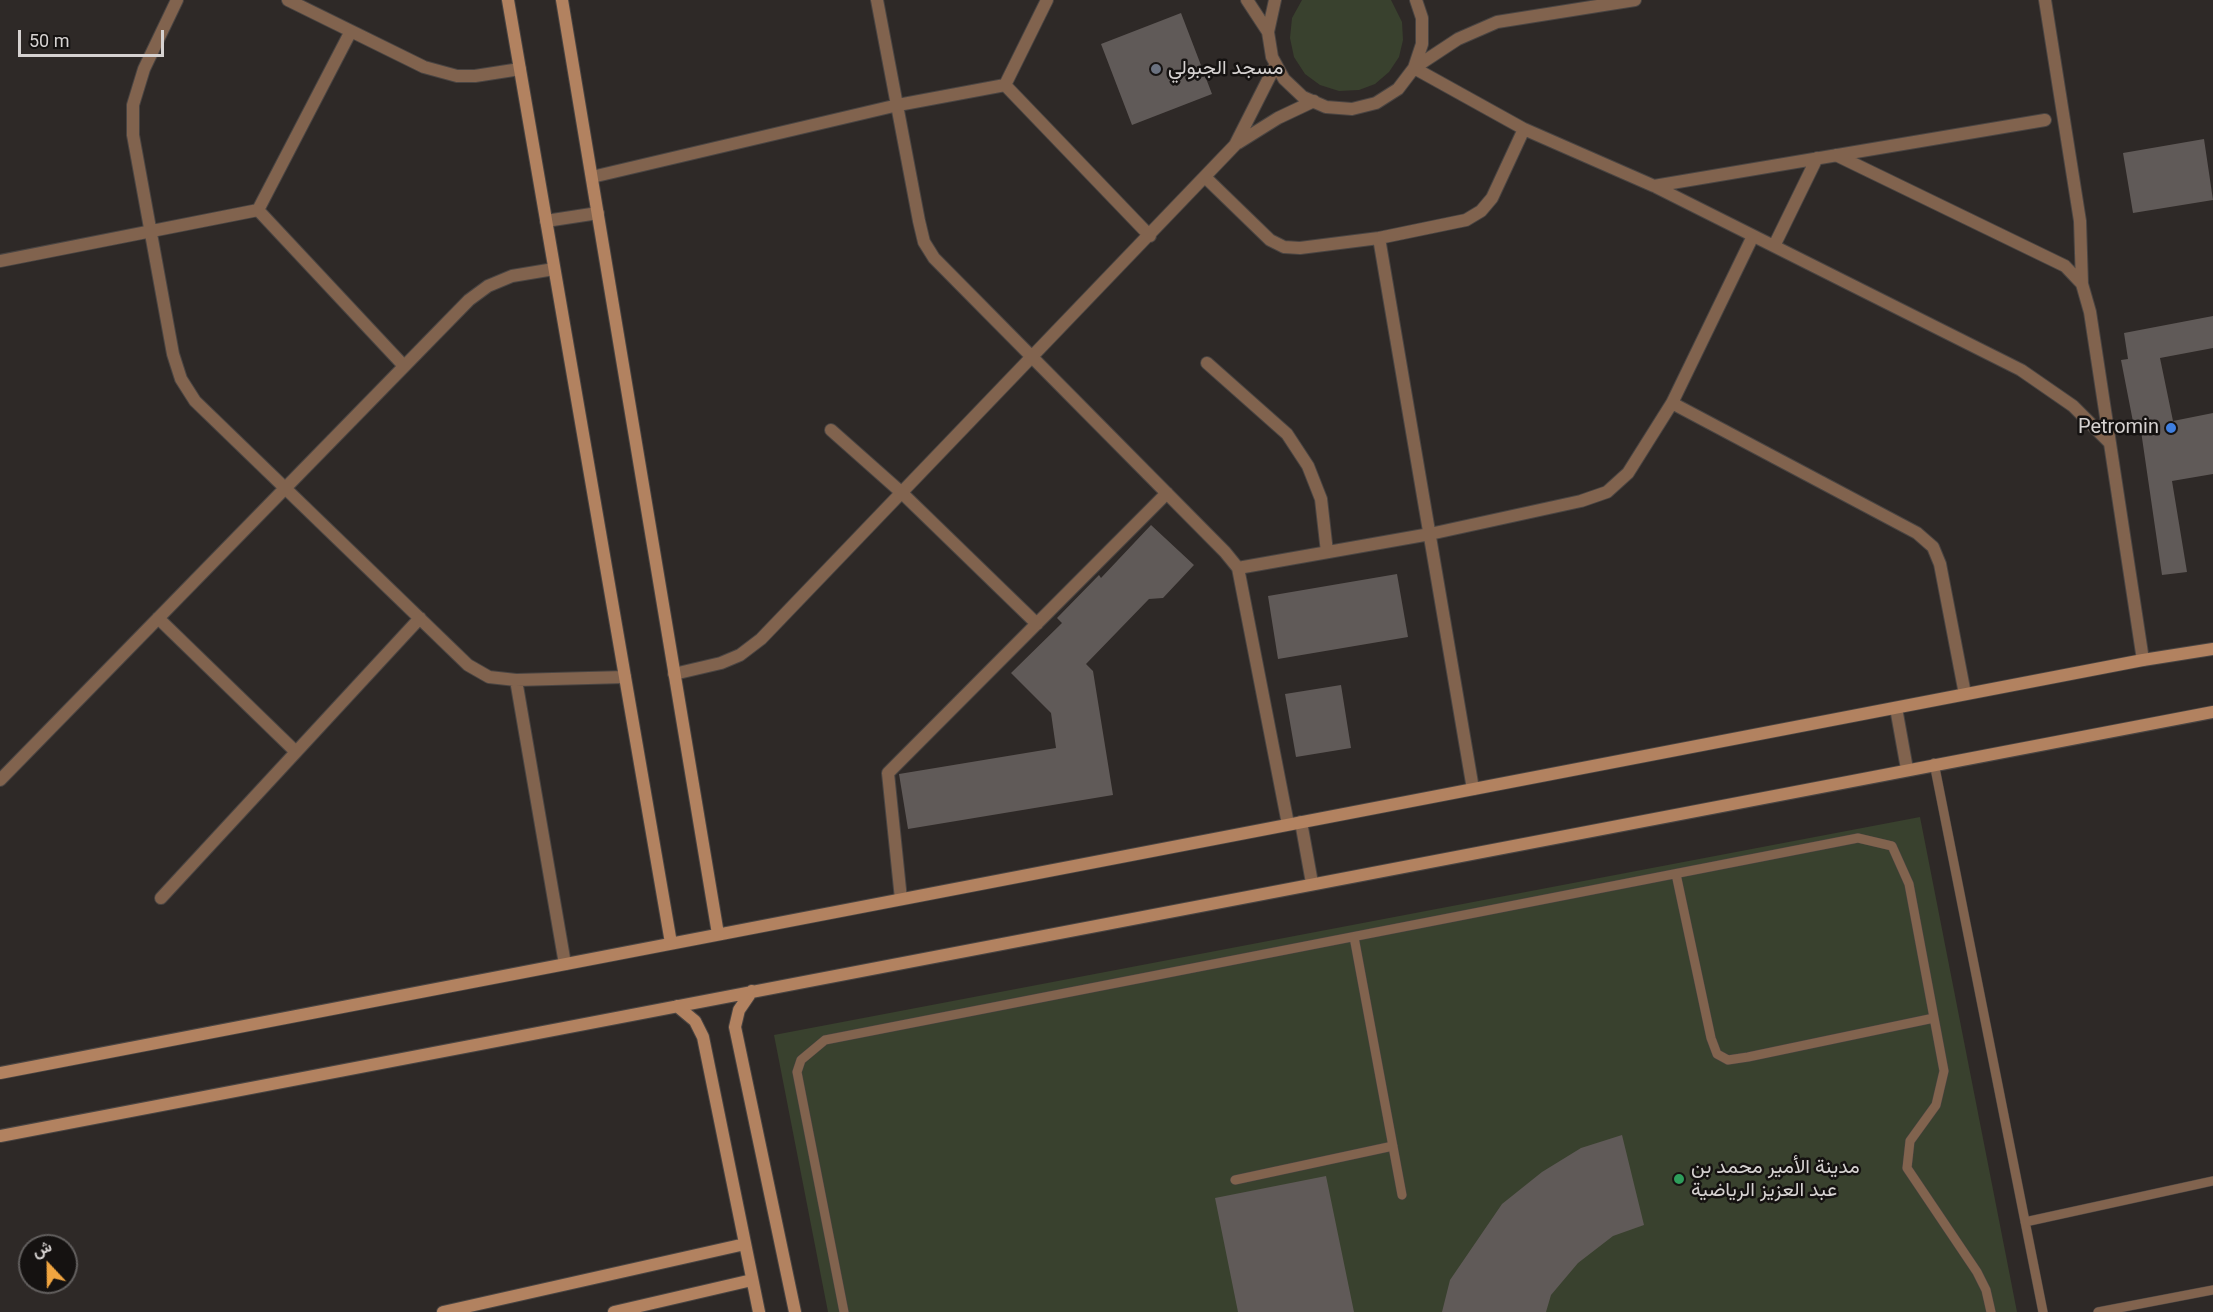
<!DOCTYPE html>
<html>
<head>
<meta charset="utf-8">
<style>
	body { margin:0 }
	#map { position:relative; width:2213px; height:1312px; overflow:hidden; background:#2e2927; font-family:Roboto,Vazirmatn,sans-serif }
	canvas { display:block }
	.north { position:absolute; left:18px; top:1234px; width:60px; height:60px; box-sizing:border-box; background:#151211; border:2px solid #625f5e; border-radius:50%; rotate:338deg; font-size:16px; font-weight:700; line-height:24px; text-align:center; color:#d6d2d1 }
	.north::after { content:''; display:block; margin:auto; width:21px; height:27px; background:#f1a540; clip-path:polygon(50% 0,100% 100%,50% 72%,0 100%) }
	.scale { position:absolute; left:18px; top:30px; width:146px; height:27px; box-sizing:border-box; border:3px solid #d6d2d1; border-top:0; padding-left:8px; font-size:18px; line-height:21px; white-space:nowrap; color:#d6d2d1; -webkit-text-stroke:4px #151211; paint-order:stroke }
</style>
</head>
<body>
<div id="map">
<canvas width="2213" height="1312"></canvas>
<div class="north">ش</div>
<div class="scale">50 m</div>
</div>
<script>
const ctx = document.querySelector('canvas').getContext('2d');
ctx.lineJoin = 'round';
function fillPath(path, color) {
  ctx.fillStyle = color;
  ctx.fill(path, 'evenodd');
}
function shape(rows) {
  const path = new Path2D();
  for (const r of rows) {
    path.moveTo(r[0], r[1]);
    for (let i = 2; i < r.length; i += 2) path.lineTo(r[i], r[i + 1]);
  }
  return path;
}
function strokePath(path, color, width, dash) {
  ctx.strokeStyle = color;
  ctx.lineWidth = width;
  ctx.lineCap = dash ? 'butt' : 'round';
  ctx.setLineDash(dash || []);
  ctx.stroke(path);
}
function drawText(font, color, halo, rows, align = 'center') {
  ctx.font = font + ' Roboto,Vazirmatn,sans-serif';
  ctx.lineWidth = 5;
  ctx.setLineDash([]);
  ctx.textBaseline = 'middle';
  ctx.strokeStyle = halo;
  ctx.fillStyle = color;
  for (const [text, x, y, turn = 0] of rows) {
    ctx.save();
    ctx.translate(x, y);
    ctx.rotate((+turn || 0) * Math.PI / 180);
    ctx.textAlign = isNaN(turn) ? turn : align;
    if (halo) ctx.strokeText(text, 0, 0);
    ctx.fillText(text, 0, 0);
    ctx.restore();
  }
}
fillPath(shape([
	[1302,0,1391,0,1402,22,1403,40,1399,57,1389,72,1375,84,1359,90,1339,91,1320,85,1305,74,1294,57,1290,38,1292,18],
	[1920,817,2017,1312,828,1312,774,1035]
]), '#39412e');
fillPath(shape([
	[1181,13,1212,94,1132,125,1101,44],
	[2204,139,2213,200,2133,213,2123,153],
	[2213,316,2213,348,2160,358,2173,421,2213,413,2213,474,2172,481,2187,572,2162,575,2141,431,2135,432,2121,360,2128,359,2124,333],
	[1151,525,1194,565,1163,598,1149,599,1086,664,1093,671,1113,795,908,829,899,774,1056,748,1051,713,1011,673,1062,623,1057,618,1099,575,1101,578],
	[1397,574,1408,637,1278,659,1268,596],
	[1341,685,1351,748,1296,757,1285,694],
	[1622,1135,1644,1225,1613,1236,1578,1263,1551,1295,1546,1312,1442,1312,1450,1280,1502,1204,1542,1172,1581,1148],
	[1326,1176,1354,1312,1238,1312,1215,1198]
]), '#605a58');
const lane = shape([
	[1934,763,2043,1312],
	[1676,874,1711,1038,1717,1054,1728,1060,1748,1057,1934,1018],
	[1354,937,1402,1195],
	[1235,1180,1393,1146],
	[2025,1222,2213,1181],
	[844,1312,797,1072,801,1060,825,1040,1858,838,1892,846,1909,884,1944,1071,1936,1105,1910,1141,1907,1168,1977,1272,1986,1290,1991,1312],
	[2098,1312,2213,1290]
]);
const street = shape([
	[177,0,144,69,133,105,133,135,173,354,181,379,195,401,468,665,489,677,516,680,625,677],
	[288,0,424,67,457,76,475,76,520,69],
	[877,0,919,221,924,242,934,258,1225,552,1238,568,1288,824],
	[1247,0,1268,32],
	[1275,0,1268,32,1272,57,1284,79,1303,97,1326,107,1352,109,1376,103,1398,89,1414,68,1422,44,1422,18,1416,0],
	[1635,0,1497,22,1458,39,1414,68,1524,129,1654,186,2021,370,2073,406,2110,443],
	[2045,0,2080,221,2082,284],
	[1005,85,1150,236],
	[1005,85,1047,0],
	[1238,143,1278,118,1314,101],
	[1836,155,2065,266,2082,284,2090,312,2143,660],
	[592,177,898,105,1005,85],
	[1205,177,1270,240,1284,247,1300,248,1379,238,1466,220,1481,211,1492,198,1524,129],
	[1654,186,2045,120],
	[258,210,404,366],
	[258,210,351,31],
	[546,221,598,213],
	[1379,238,1473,789],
	[1774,246,1817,158],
	[0,261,258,210],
	[1207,363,1287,434,1308,466,1321,499,1327,552],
	[1672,403,1917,533,1933,547,1940,564,1965,694],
	[831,430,902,493,1037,624],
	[1238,568,1430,534,1581,501,1607,492,1628,473,1672,403,1753,236],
	[158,618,296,752],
	[674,674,721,663,740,655,761,639,1235,145,1276,64],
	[516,680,565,964],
	[1896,708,1907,769],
	[0,780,469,300,488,286,512,276,554,269],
	[1301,822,1312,883],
	[161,898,420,618],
	[901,899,888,773,1167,493]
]);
const secondary = shape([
	[508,0,671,943],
	[562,0,718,934],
	[752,991,739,1010,735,1027,795,1312],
	[677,1006,695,1021,703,1037,759,1312],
	[0,1073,2143,660,2213,649],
	[0,1136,2213,712],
	[443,1312,745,1244],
	[614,1312,752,1280]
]);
strokePath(lane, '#494442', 10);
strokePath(street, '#494442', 14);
strokePath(secondary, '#494442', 14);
strokePath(lane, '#81634e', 9);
strokePath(street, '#81634e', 12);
strokePath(secondary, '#b28260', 12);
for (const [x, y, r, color] of [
	[1156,69,6,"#6b7280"],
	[2171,428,6,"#3f7fe0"],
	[1679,1179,6,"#2e9e5b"]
]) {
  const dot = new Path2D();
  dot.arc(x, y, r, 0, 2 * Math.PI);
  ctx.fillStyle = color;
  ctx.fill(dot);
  strokePath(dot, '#151211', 2);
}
drawText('20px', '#d6d2d1', '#151211', [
	["مسجد الجبولي",1168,69],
	["Petromin",2159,428,"right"],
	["مدينة الأمير محمد بن",1691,1168],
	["عبد العزيز الرياضية",1691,1191]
], 'left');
</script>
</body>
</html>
